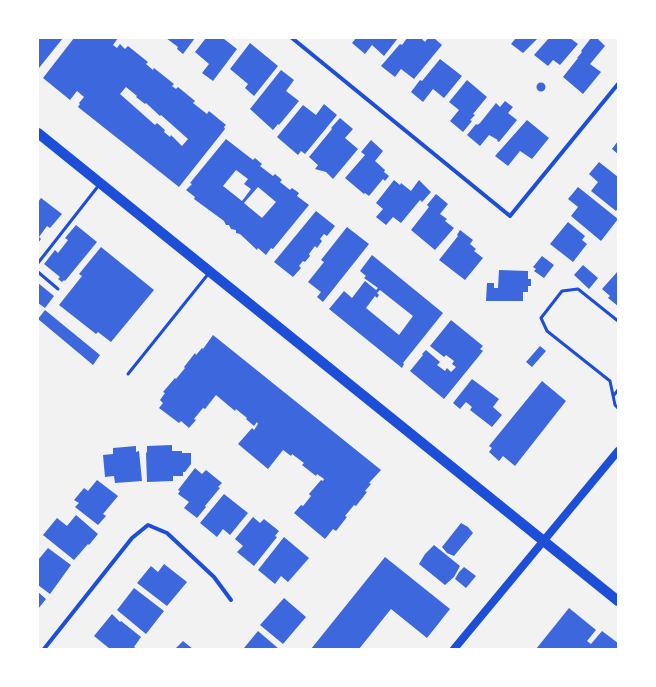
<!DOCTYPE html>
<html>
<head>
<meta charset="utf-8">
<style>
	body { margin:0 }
	#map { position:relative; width:656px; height:687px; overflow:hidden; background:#f2f2f2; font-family:Signika,sans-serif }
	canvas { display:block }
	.frame { position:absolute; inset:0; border:39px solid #fff; pointer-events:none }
</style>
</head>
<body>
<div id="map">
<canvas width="656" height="687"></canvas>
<div class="frame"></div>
</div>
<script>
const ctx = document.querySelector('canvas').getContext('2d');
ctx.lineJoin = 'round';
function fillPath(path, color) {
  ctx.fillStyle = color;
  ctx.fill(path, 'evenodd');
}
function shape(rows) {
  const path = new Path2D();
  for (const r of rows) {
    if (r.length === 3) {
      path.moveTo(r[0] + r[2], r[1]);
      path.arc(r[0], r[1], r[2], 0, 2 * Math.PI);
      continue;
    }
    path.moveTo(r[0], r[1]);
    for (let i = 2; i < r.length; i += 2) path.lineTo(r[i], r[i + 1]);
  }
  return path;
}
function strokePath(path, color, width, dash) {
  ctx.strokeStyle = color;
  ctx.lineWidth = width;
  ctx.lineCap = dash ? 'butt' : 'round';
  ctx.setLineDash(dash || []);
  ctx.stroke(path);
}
fillPath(shape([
	[38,38,63,38,39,68,38,68],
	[74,38,118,38,113,45,117,48,120,44,125,49,128,46,148,62,146,64,153,70,154,68,174,84,172,86,176,89,178,87,195,101,193,103,207,114,209,111,226,125,224,127,225,129,179,187,78,107,80,104,79,103,84,97,77,91,70,100,43,78],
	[126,87,137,96,136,97,145,104,146,103,160,116,161,115,188,139,182,146,171,135,170,137,164,132,165,130,157,123,155,125,120,94],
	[166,38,195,38,183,54,177,49,178,47],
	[206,38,225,38,224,39,237,49,213,81,202,73,209,64,195,52],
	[356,38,398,38,384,56,372,45,365,54,352,43],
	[407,38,421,38,425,42,428,38,434,38,442,45,414,79,401,69,395,77,381,66,400,44,402,45],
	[516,38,538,38,523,53,511,44],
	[549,38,570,38,578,44,560,65,553,60,548,66,534,55],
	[591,38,597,38,605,46,590,64,601,72,583,94,563,77,578,58,577,58,582,52,581,51],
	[250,43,278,66,254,96,245,88,248,84,230,69],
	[440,59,462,76,444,98,433,89,423,102,411,92,420,80,422,81],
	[281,70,294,80,286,91,299,101,279,125,278,124,273,130,250,109],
	[467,80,487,97,473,114,475,115,470,120,472,121,463,132,450,121,459,110,449,102],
	[541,87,4.5],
	[505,101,513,107,508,113,517,120,499,142,497,141,498,140,489,135,480,146,467,135,476,124,477,125,480,123,496,103,500,107],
	[324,104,337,115,305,154,301,151,298,155,277,137,303,105,316,115],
	[340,118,353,129,345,138,358,149,333,179,326,172,315,169,318,165,309,157,332,129,331,128],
	[527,120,549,138,532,159,520,151,508,166,495,156],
	[226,139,253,160,255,158,262,164,260,166,273,176,275,174,282,180,280,182,290,190,292,188,299,193,297,196,309,205,273,249,271,248,266,255,258,248,257,250,240,234,236,233,236,230,231,229,229,225,226,225,224,221,194,199,195,197,186,190,192,184,190,183],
	[236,170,248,179,244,184,251,189,242,201,223,186],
	[258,187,276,202,262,218,244,203],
	[371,140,383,151,375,161,385,170,384,172,389,176,385,181,383,179,369,196,365,193,364,194,345,178,365,155,361,152],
	[618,141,618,154,612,149],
	[599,162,618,177,618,208,616,211,591,191,598,182,589,174],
	[394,180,400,185,401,183,411,191,419,180,431,192,422,202,420,200,401,223,393,217,386,225,376,217,383,209,376,203],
	[578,187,618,219,601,241,571,216,578,207,568,199],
	[436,194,448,204,440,214,447,219,445,221,454,228,435,250,411,230,429,207,427,205],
	[41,198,62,214,50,228,47,226,39,237,41,239,38,243,38,202],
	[316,211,335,226,327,236,324,234,320,239,322,241,317,248,315,246,309,254,310,256,305,262,303,261,299,266,301,268,293,277,274,262],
	[568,222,585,236,582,240,587,244,573,262,550,244],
	[76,225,97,242,65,281,64,280,62,282,58,279,60,277,44,264,55,250,58,253,68,240,65,238],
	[347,227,369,244,323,302,317,297,321,292,308,282,324,262,321,260],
	[460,230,473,240,470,244,476,249,474,251,483,258,465,280,439,260,458,236,457,235],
	[101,247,154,290,111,342,98,332,96,334,59,305,82,276,79,274],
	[372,255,443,313,403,363,404,364,402,368,329,309,344,291,352,298,365,281,376,290,378,288,364,278,366,276,360,271],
	[380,290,413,316,399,335,366,308,375,296,377,298,379,295,377,293],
	[542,256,554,265,544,278,534,271,536,269,533,267],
	[583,265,598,278,589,289,574,275],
	[499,270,528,271,528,279,531,279,531,286,528,286,528,292,523,292,523,301,486,301,487,283,494,283,494,288,498,288],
	[618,271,618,306,608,298,610,296,602,289],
	[38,283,54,296,45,308,38,303],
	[45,310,100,355,93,365,38,319],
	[451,320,483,346,480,349,483,351,444,399,410,371,423,355,422,354,426,350,440,362,437,365,445,371,447,368,451,372,456,367,452,364,454,361,446,355,444,357,430,346],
	[213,335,381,470,369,483,371,484,365,491,367,492,356,506,354,505,345,516,347,517,336,531,333,529,325,539,294,513,301,505,303,506,311,496,309,494,321,480,323,481,324,479,317,474,316,476,302,465,304,463,292,454,291,456,283,450,268,469,238,444,252,428,254,430,258,424,257,422,254,426,246,419,247,418,236,409,235,411,216,395,205,409,203,408,194,419,196,420,189,428,181,421,179,423,159,408,163,403,160,400,165,393,163,392,175,378,176,379,185,368,184,367,195,353,196,355,202,348,203,349],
	[540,346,546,351,532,367,526,362],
	[472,379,499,399,493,407,502,415,492,427,470,410,472,407,466,402,460,409,453,403],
	[542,381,566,401,515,466,503,456,499,461,489,452,492,448,489,446],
	[172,445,172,451,182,451,182,453,191,453,191,464,185,472,183,472,183,476,173,476,173,481,147,482,146,453,147,452,147,446],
	[136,446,136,452,139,451,142,481,115,483,114,476,105,477,103,455,113,454,113,448],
	[195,468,202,474,206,470,222,483,218,487,220,488,205,506,206,507,197,518,184,508,189,502,178,494,180,491,178,490],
	[97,480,118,496,103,514,106,516,98,525,75,507,79,503,74,500,84,488,88,491],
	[224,494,248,513,230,535,223,529,217,537,200,523],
	[76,515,98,534,89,545,88,544,74,560,43,535,57,518,67,526],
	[253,517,260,523,264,519,279,531,275,536,277,537,254,566,237,552,243,546,235,539],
	[461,523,468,527,473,533,454,556,447,553,442,547],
	[284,537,309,558,288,582,281,576,275,584,258,570],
	[434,545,460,566,454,577,445,585,419,564,425,554],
	[48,548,71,565,50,594,38,585,38,560],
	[385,557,450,609,427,638,391,609,359,649,311,649],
	[164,564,187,582,167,606,137,583,151,566,158,572],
	[464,567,476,576,466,588,455,579,459,572],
	[134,588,164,611,146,634,117,610],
	[38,592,46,599,38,609],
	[284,598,306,617,283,644,260,625],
	[569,608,596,630,587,641,591,644,602,631,618,643,618,647,616,649,536,649],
	[112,614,120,622,121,621,141,637,134,647,137,649,110,649,94,636],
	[258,631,279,649,244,648],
	[183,641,193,649,175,649]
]), '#3d67dc');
strokePath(shape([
	[38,263,99,185],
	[38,272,58,289],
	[618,321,578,289,562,291,541,318,547,331,610,381,615,405,618,408],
	[128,374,209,273],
	[614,395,618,390]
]), '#1d4ed8', 3);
strokePath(shape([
	[292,38,510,216,618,84],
	[44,649,132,538,148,525,167,533,214,577,231,600]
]), '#1d4ed8', 4);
strokePath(shape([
	[454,649,618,451]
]), '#1d4ed8', 8);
strokePath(shape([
	[38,133,618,601]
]), '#1d4ed8', 10);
</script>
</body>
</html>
